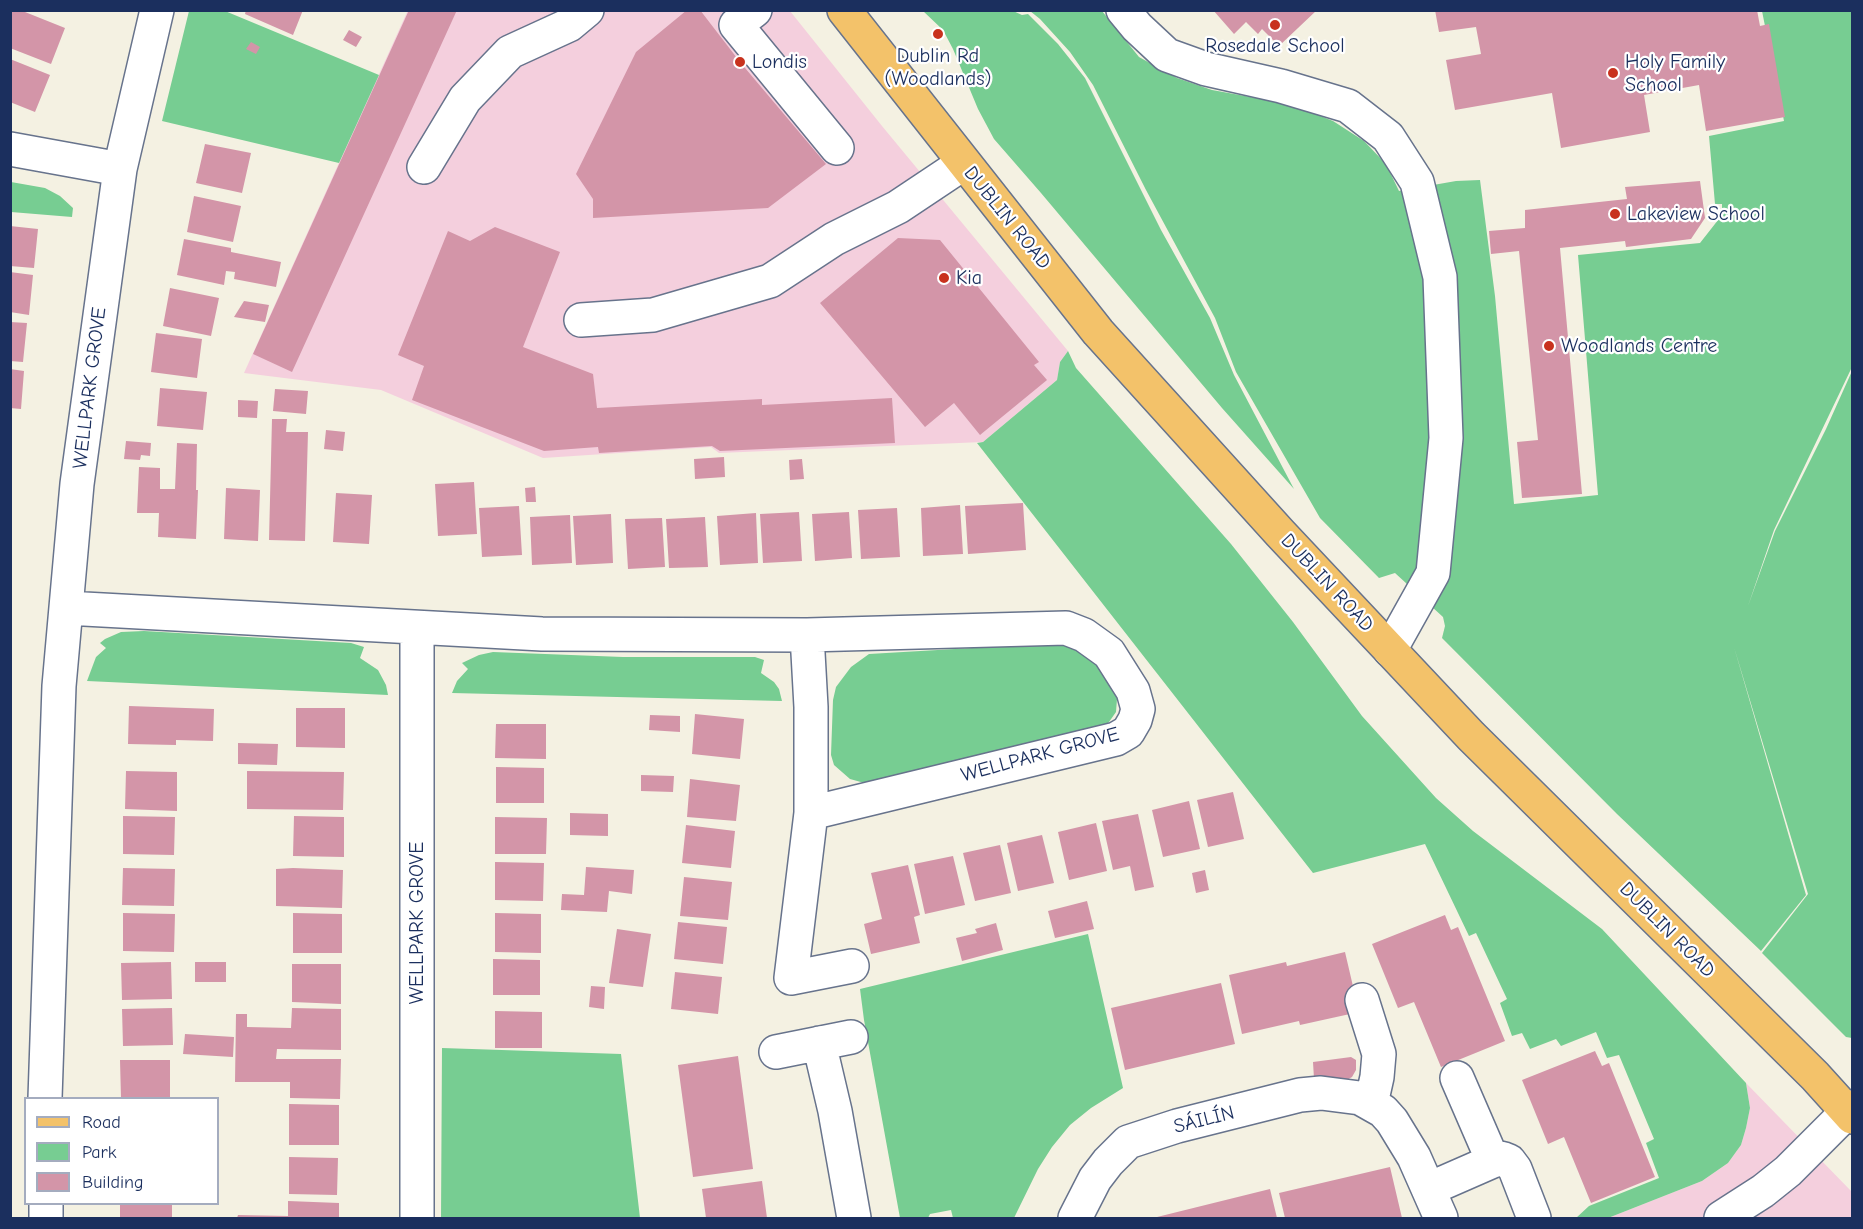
<!DOCTYPE html>
<html>
<head>
<meta charset="utf-8">
<style>
	body { margin:0 }
	#map { position:relative; width:1863px; height:1229px; overflow:hidden; background:#f4f1e2; font-family:"Comic Neue",sans-serif }
	canvas { display:block }
	.frame { position:absolute; inset:0; border:12px solid #1b2f5e; pointer-events:none }
	.legend { position:absolute; left:24px; top:1097px; width:195px; height:108px; box-sizing:border-box; background:#fff; border:2px solid #a4acbf; margin:0; padding:8px 10px; list-style:none; font-size:18px; color:#1b2f5e }
	.legend li { display:flex; align-items:center; gap:12px; height:30px }
	.legend b { width:30px; border:2px solid #a4acbf }
</style>
</head>
<body>
<div id="map">
<canvas width="1863" height="1229"></canvas>
<div class="frame"></div>
<ul class="legend">
<li><b style="height:8px;background:#f3c26a"></b>Road</li>
<li><b style="height:16px;background:#77cd92"></b>Park</li>
<li><b style="height:16px;background:#d395a8"></b>Building</li>
</ul>
</div>
<script>
const ctx = document.querySelector('canvas').getContext('2d');
ctx.lineJoin = 'round';
function fillPath(path, color) {
  ctx.fillStyle = color;
  ctx.fill(path, 'evenodd');
}
function shape(rows) {
  const path = new Path2D();
  for (const r of rows) {
    path.moveTo(r[0], r[1]);
    for (let i = 2; i < r.length; i += 2) path.lineTo(r[i], r[i + 1]);
  }
  return path;
}
function strokePath(path, color, width, dash) {
  ctx.strokeStyle = color;
  ctx.lineWidth = width;
  ctx.lineCap = dash ? 'butt' : 'round';
  ctx.setLineDash(dash || []);
  ctx.stroke(path);
}
function drawText(font, color, halo, rows, align = 'center') {
  ctx.font = font + ' "Comic Neue",sans-serif';
  ctx.lineWidth = 4.5;
  ctx.setLineDash([]);
  ctx.textBaseline = 'middle';
  ctx.strokeStyle = halo;
  ctx.fillStyle = color;
  for (const [text, x, y, turn = 0] of rows) {
    ctx.save();
    ctx.translate(x, y);
    ctx.rotate((+turn || 0) * Math.PI / 180);
    ctx.textAlign = isNaN(turn) ? turn : align;
    if (halo) ctx.strokeText(text, 0, 0);
    ctx.fillText(text, 0, 0);
    ctx.restore();
  }
}
fillPath(shape([
	[408,10,790,11,882,126,1068,351,1060,362,1057,380,983,442,719,453,711,447,543,458,381,390,244,373],
	[1746,1083,1852,1192,1852,1218,1608,1218,1702,1181,1728,1163,1741,1145,1746,1128,1750,1108]
]), '#f4cfdd');
fillPath(shape([
	[1011,10,1022,15,1028,14,1058,44,1085,78,1161,230,1210,318,1234,375,1294,489,1222,408,1041,193,994,139,978,109,953,49,943,30,923,11],
	[189,11,225,11,379,75,339,163,162,121],
	[1030,11,1102,11,1139,57,1177,78,1212,90,1267,100,1303,109,1333,121,1364,141,1386,164,1399,191,1456,181,1480,180,1495,296,1514,504,1598,495,1578,255,1700,243,1722,215,1722,204,1715,204,1709,136,1784,121,1762,11,1852,11,1852,367,1774,530,1748,606,1775,531,1826,429,1852,371,1852,1038,1846,1037,1762,953,1808,894,1734,647,1806,895,1761,951,1617,814,1442,638,1445,626,1443,617,1395,573,1379,578,1320,518,1236,372,1215,318,1146,190,1093,85,1070,52,1040,19],
	[11,182,45,188,60,196,73,208,72,217,11,212],
	[1068,351,1076,368,1231,544,1293,622,1362,716,1436,798,1473,831,1602,929,1746,1083,1750,1108,1746,1128,1741,1145,1728,1163,1702,1181,1608,1218,1576,1218,1589,1206,1659,1178,1646,1143,1654,1139,1619,1055,1607,1058,1596,1032,1561,1046,1556,1039,1530,1049,1522,1033,1512,1036,1500,1003,1507,999,1476,933,1469,936,1425,844,1313,873,977,443,983,442,1057,380,1060,362],
	[144,631,351,643,364,647,360,658,378,670,386,685,388,695,87,681,96,657,106,648,100,643,105,639,121,632],
	[1058,643,1074,648,1093,659,1115,688,1117,699,1116,712,1109,722,1101,728,868,784,850,779,834,765,831,755,833,700,836,687,851,667,869,654],
	[493,652,623,657,755,657,764,660,761,673,774,682,779,689,782,701,452,693,457,681,468,669,462,663,479,655],
	[1088,934,1123,1088,1091,1108,1070,1125,1052,1147,1038,1169,1014,1218,953,1218,951,1210,930,1214,928,1218,900,1218,864,1020,860,989],
	[442,1048,621,1054,640,1218,441,1218]
]), '#77cd92');
fillPath(shape([
	[10,10,20,10,65,28,51,64,10,48],
	[246,10,303,10,293,35,245,14],
	[409,10,457,10,292,372,253,354],
	[687,10,700,10,740,62,826,164,768,208,593,218,593,199,576,174,636,52],
	[1213,10,1317,10,1279,46,1262,29,1258,34,1246,22,1234,34],
	[1435,10,1757,10,1760,26,1769,24,1785,117,1706,131,1699,85,1644,95,1650,132,1561,148,1552,93,1455,110,1446,60,1481,54,1476,27,1439,32],
	[349,30,362,37,356,47,343,40],
	[251,42,260,47,256,54,246,49],
	[10,59,50,75,35,112,10,102],
	[205,144,251,153,242,193,196,183],
	[1700,181,1705,218,1691,239,1626,247,1625,241,1560,248,1582,494,1522,498,1517,442,1538,440,1519,251,1491,254,1489,231,1525,228,1525,210,1627,199,1625,187],
	[194,196,241,206,233,242,187,232],
	[10,226,38,229,34,268,10,266],
	[495,227,560,252,523,347,593,374,597,408,762,399,762,405,892,398,895,443,720,451,712,446,599,453,598,447,544,451,412,400,424,366,398,355,448,231,470,241],
	[898,238,940,240,1039,362,1034,365,1047,380,980,435,954,403,925,427,820,303],
	[184,239,231,248,231,252,281,262,276,287,234,279,235,272,226,271,224,285,177,275],
	[10,272,33,275,29,315,10,312],
	[170,288,219,298,211,336,163,326],
	[244,301,269,305,265,322,234,317],
	[10,322,27,323,23,362,10,361],
	[156,333,202,339,197,378,151,372],
	[10,369,24,371,21,409,10,408],
	[160,388,207,392,203,430,157,426],
	[275,389,308,391,306,414,273,411],
	[238,400,258,401,257,418,238,417],
	[272,419,287,419,286,432,308,432,305,541,269,540],
	[326,430,345,432,343,451,324,449],
	[126,441,151,443,150,456,141,455,140,460,124,459],
	[177,443,197,444,196,490,198,490,196,539,158,537,159,513,137,513,139,467,160,468,160,489,175,489],
	[724,457,725,477,695,479,694,459],
	[802,459,804,479,790,480,789,460],
	[474,482,477,534,438,536,435,484],
	[535,487,536,502,526,502,525,488],
	[226,488,260,490,258,541,224,539],
	[336,493,372,495,369,544,333,542],
	[1023,503,1026,550,968,554,965,506],
	[960,505,963,554,923,556,921,508],
	[519,506,522,555,482,557,479,508],
	[897,508,900,557,861,559,858,510],
	[799,512,802,561,763,563,760,514],
	[849,512,852,558,815,561,812,514],
	[756,513,758,563,720,565,717,516],
	[611,514,613,563,576,565,573,516],
	[570,515,572,563,532,565,530,517],
	[705,517,708,567,669,568,666,519],
	[662,518,665,567,628,569,625,519],
	[129,706,214,709,213,741,176,740,176,745,128,744],
	[296,708,345,708,345,748,296,747],
	[695,714,744,719,740,759,692,754],
	[650,715,680,716,680,732,649,730],
	[496,724,546,724,546,759,495,758],
	[238,743,278,744,277,765,238,764],
	[496,767,544,768,544,803,496,803],
	[126,771,177,772,177,811,125,809],
	[247,771,344,772,343,810,247,809],
	[641,775,674,776,673,792,641,791],
	[690,779,740,785,736,821,687,817],
	[1233,792,1244,839,1208,847,1197,800],
	[1189,801,1200,849,1163,857,1152,810],
	[570,813,608,814,608,836,570,835],
	[1138,814,1154,887,1135,891,1130,866,1113,870,1102,821],
	[123,816,175,817,174,855,123,854],
	[294,816,344,817,344,857,293,856],
	[495,817,547,818,546,854,495,854],
	[1096,823,1107,871,1069,880,1058,832],
	[686,825,735,831,731,868,682,863],
	[1042,835,1054,883,1018,891,1007,843],
	[1000,845,1011,893,975,901,963,853],
	[953,856,965,905,925,914,914,864],
	[495,862,544,863,543,901,495,900],
	[908,865,920,915,914,917,920,943,871,954,864,924,882,919,871,873],
	[586,867,634,870,632,894,609,891,607,912,561,910,562,894,584,895],
	[123,868,175,869,174,906,122,905],
	[293,868,343,870,342,908,276,906,276,869],
	[1205,870,1209,890,1196,893,1192,873],
	[684,877,732,882,728,920,680,916],
	[1087,901,1094,929,1055,938,1048,911],
	[123,913,175,914,174,952,123,951],
	[293,913,342,914,342,953,293,953],
	[495,913,541,914,541,953,495,952],
	[1445,915,1451,930,1458,927,1505,1041,1441,1067,1414,1002,1398,1008,1372,944],
	[678,922,727,927,723,964,674,959],
	[996,923,1003,950,962,961,956,938,977,933,975,929],
	[617,929,651,934,643,987,609,983],
	[1345,952,1359,1012,1300,1025,1299,1021,1242,1034,1229,975,1286,962,1287,966],
	[493,959,540,960,540,995,493,995],
	[171,962,172,999,122,1000,121,963],
	[195,962,226,962,226,982,195,982],
	[292,964,341,964,341,1004,292,1002],
	[675,972,722,977,718,1014,671,1009],
	[1221,983,1235,1044,1125,1070,1111,1008],
	[591,986,605,987,604,1009,589,1007],
	[172,1008,173,1045,123,1046,122,1009],
	[292,1008,341,1009,341,1050,277,1049,276,1059,341,1059,340,1099,290,1098,290,1082,235,1082,236,1014,247,1014,247,1027,291,1028],
	[495,1011,542,1012,542,1048,495,1048],
	[185,1034,234,1037,233,1057,183,1054],
	[1595,1051,1602,1066,1609,1063,1655,1177,1591,1203,1564,1137,1548,1144,1522,1080],
	[738,1056,753,1169,693,1177,678,1065],
	[1351,1057,1356,1060,1356,1070,1352,1077,1345,1081,1314,1079,1313,1062],
	[120,1060,170,1060,170,1097,121,1098],
	[289,1104,339,1105,339,1145,289,1145],
	[289,1157,338,1158,337,1195,289,1194],
	[1390,1167,1402,1218,1285,1218,1279,1193],
	[762,1181,767,1218,706,1218,702,1189],
	[1270,1189,1277,1218,1153,1218],
	[288,1201,339,1203,339,1218,237,1218,238,1215,288,1216],
	[120,1204,172,1204,172,1218,120,1218]
]), '#d395a8');
const minor = shape([
	[755,10,736,25,837,148],
	[1123,10,1137,27,1167,55,1206,69,1281,86,1348,106,1388,137,1417,182,1440,277,1446,438,1433,573,1390,650],
	[10,149,120,169],
	[424,167,465,99,510,52,569,25,587,10],
	[581,320,653,315,770,281,834,239,898,207,964,163],
	[66,608,542,634,807,635,1066,628,1084,635,1109,653,1133,691,1138,709,1135,720,1128,732,1116,739,811,813],
	[807,635,811,707,811,813,791,978,852,966],
	[1362,1000,1379,1054,1377,1077,1371,1104],
	[819,1043,835,1111,854,1218],
	[776,1052,851,1037],
	[1457,1078,1493,1161],
	[45,1098,59,686,77,484,120,169,157,10],
	[1429,1189,1493,1161,1500,1158,1504,1159,1509,1161,1515,1169,1534,1218],
	[46,1204,46,1218],
	[417,1218,417,628],
	[1075,1218,1095,1179,1108,1162,1128,1142,1177,1126,1300,1095,1321,1093,1360,1098,1383,1111,1392,1121,1414,1157,1441,1218],
	[1721,1218,1763,1191,1788,1171,1852,1107]
]);
const major = shape([
	[844,10,1098,332,1280,533,1471,736,1815,1076,1852,1117]
]);
strokePath(minor, '#67738c', 36);
strokePath(major, '#67738c', 36);
strokePath(minor, '#fff', 33);
strokePath(major, '#f3c26a', 33);
for (const [x, y, r, color] of [
	[1275,25,6,"#c8321e"],
	[938,34,6,"#c8321e"],
	[740,62,6,"#c8321e"],
	[1613,73,6,"#c8321e"],
	[1615,214,6,"#c8321e"],
	[944,278,6,"#c8321e"],
	[1549,346,6,"#c8321e"]
]) {
  const dot = new Path2D();
  dot.arc(x, y, r, 0, 2 * Math.PI);
  ctx.fillStyle = color;
  ctx.fill(dot);
  strokePath(dot, '#fff', 2);
}
drawText('20px', '#1b2f5e', '#fff', [
	["Rosedale School",1275,46,"center"],
	["Dublin Rd",938,56,"center"],
	["(Woodlands)",938,79,"center"],
	["Londis",752,62],
	["Holy Family",1625,62],
	["School",1625,85],
	["Lakeview School",1627,214],
	["Kia",956,278],
	["Woodlands Centre",1561,346]
], 'left');
drawText('20px', '#1b2f5e', '#fff', [
	["DUBLIN ROAD",1007,218,51],
	["WELLPARK GROVE",90,388,-83],
	["DUBLIN ROAD",1327,583,47],
	["WELLPARK GROVE",1040,755,-15],
	["WELLPARK GROVE",417,923,-90],
	["DUBLIN ROAD",1667,930,45],
	["SÁILÍN",1204,1120,-14]
]);
</script>
</body>
</html>
